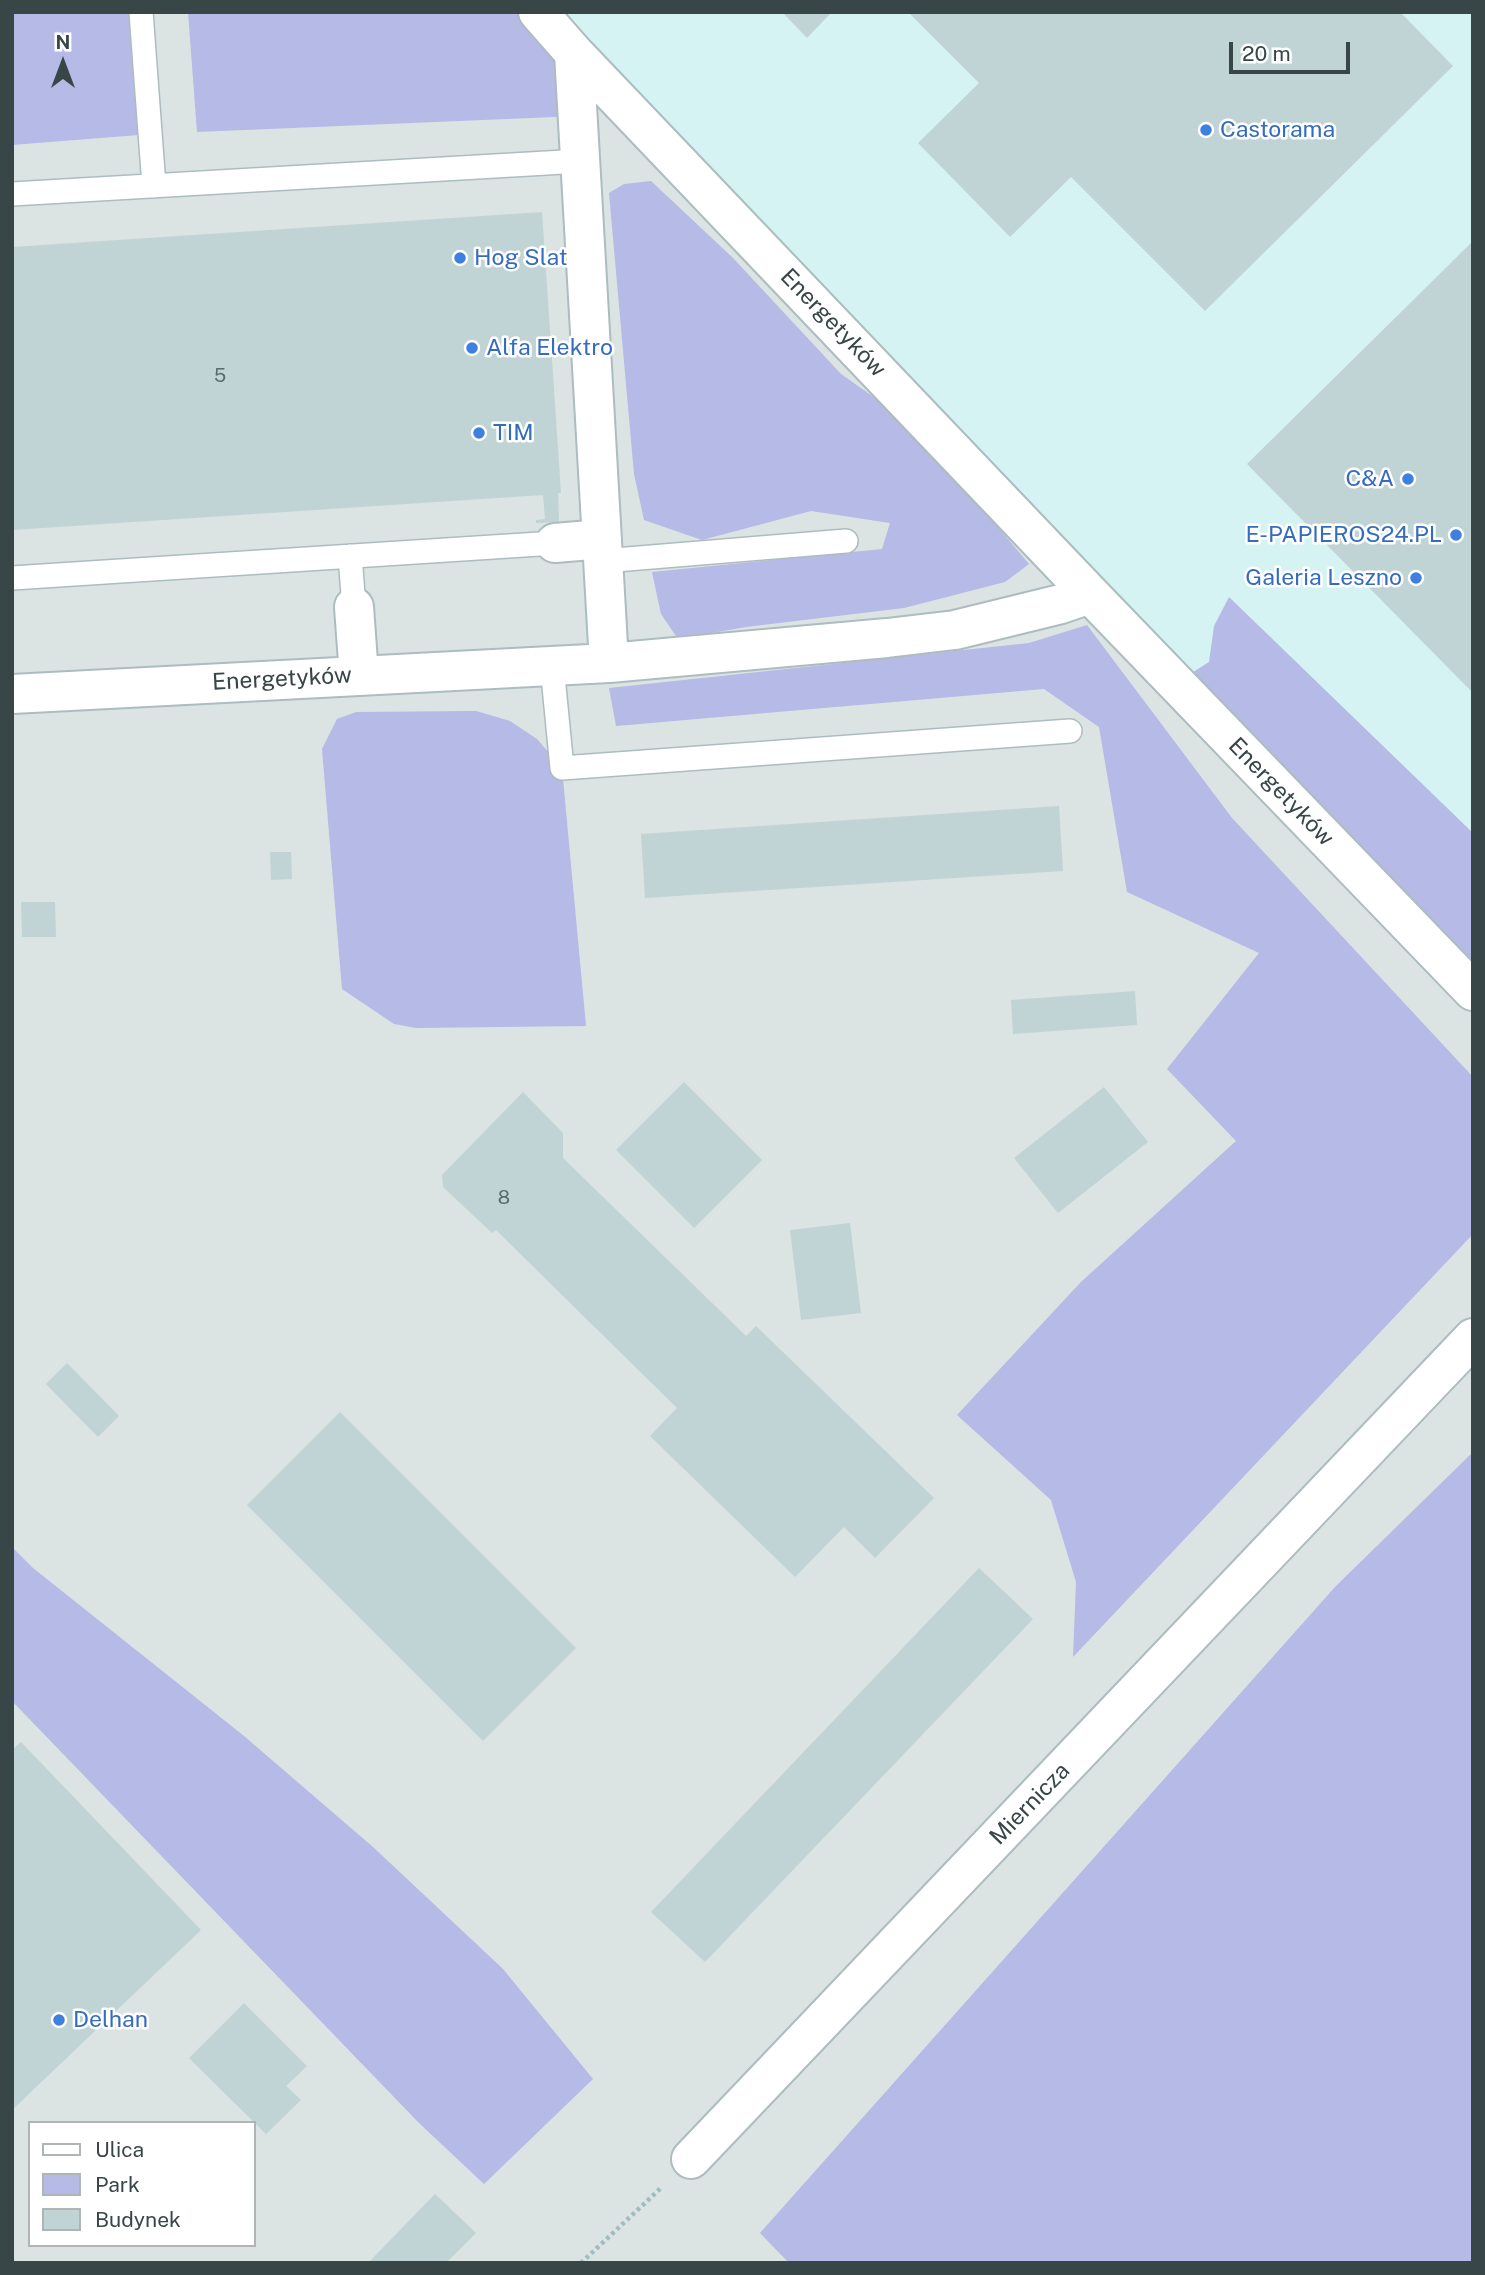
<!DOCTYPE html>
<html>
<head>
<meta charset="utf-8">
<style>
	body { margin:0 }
	#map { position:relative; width:1485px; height:2275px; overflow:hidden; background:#eaf2f4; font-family:"Public Sans",sans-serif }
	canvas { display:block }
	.frame { position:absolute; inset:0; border:14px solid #384647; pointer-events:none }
	.legend { position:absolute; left:28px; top:2121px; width:228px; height:126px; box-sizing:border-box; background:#fff; border:2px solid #afb5b5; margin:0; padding:9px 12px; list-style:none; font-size:21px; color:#384647 }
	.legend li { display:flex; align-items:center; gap:14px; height:35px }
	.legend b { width:35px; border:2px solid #afb5b5 }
	.north { position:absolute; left:28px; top:28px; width:70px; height:70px; -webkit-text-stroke:5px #fff; paint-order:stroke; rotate:0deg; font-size:19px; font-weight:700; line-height:28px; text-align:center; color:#384647 }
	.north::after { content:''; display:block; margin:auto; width:24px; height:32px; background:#384647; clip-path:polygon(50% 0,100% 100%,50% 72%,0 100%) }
	.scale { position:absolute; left:1229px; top:42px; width:121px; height:32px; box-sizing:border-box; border:4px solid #384647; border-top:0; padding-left:9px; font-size:21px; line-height:24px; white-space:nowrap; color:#384647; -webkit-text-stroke:5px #fff; paint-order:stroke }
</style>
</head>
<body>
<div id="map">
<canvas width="1485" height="2275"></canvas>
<div class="frame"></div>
<ul class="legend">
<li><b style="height:9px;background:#fff"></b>Ulica</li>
<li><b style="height:19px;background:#b5bae6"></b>Park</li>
<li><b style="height:19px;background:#c0d4d5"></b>Budynek</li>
</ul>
<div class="north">N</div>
<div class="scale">20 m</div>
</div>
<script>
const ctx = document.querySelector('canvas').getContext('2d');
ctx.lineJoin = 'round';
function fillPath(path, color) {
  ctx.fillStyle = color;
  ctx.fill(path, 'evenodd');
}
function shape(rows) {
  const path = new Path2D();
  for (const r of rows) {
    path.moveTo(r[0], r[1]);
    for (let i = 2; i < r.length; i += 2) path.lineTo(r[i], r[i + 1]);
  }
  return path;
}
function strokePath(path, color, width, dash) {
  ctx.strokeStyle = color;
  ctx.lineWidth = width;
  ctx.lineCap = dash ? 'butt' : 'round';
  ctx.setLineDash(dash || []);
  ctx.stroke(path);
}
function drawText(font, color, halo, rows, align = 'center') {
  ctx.font = font + ' "Public Sans",sans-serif';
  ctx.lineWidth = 5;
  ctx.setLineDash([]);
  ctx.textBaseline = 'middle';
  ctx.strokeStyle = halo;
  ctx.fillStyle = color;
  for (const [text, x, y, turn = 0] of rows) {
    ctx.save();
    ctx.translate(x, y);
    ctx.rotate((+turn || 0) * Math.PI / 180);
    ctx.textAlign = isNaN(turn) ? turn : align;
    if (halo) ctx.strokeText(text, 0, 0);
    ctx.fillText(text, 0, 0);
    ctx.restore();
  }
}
fillPath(shape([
	[539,12,1473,12,1473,991]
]), '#d6f3f4');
fillPath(shape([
	[12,12,546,12,1473,991,1473,2263,12,2263],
	[30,2123,254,2123,254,2245,30,2245]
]), '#dbe3e3');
fillPath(shape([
	[12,12,141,12,151,134,12,145],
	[188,12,538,12,578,116,197,132],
	[651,181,733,258,841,374,909,422,1029,564,1005,582,904,608,746,627,678,639,661,614,652,572,882,549,890,523,811,511,702,540,644,520,634,474,609,193,624,184],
	[1229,597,1473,833,1473,992,1171,686,1209,662,1214,626],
	[1087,625,1232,818,1473,1077,1473,1234,1073,1657,1076,1582,1051,1500,957,1415,1081,1282,1236,1141,1167,1069,1259,953,1127,892,1099,727,1044,689,616,726,609,688,1029,643],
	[476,711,510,721,537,739,562,768,586,1026,416,1028,394,1024,342,989,322,749,337,719,356,712],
	[1473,1452,1473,2263,789,2263,760,2233,1335,1587],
	[12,1547,33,1568,244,1736,373,1847,503,1969,593,2079,484,2184,419,2123,12,1701]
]), '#b5bae6');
fillPath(shape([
	[782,12,832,12,807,38],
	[908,12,1400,12,1453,66,1205,311,1071,177,1010,237,918,143,979,83],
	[542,212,561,493,558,493,559,522,536,523,536,520,545,519,543,495,12,530,12,247],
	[1473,241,1473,693,1247,464],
	[1059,806,1063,871,645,898,641,834],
	[270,852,291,852,292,879,271,880],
	[21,902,55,902,56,937,22,937],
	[1135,991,1137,1025,1013,1034,1011,1000],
	[684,1082,762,1160,694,1228,616,1150],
	[1104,1087,1148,1142,1058,1213,1014,1158],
	[523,1092,563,1133,563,1158,746,1336,756,1326,934,1498,875,1558,844,1527,795,1577,650,1436,677,1408,496,1230,492,1233,443,1187,442,1175],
	[850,1223,861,1313,801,1320,790,1230],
	[67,1363,119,1416,98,1437,46,1384],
	[340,1412,576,1648,483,1741,247,1505],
	[979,1568,1033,1619,705,1962,651,1912],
	[21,1742,201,1930,12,2110,12,1750],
	[244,2003,307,2066,286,2086,301,2100,266,2134,189,2058],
	[435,2194,476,2233,446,2263,368,2263]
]), '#c0d4d5');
const service = shape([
	[141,12,154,186],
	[12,194,581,161],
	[350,556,354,607],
	[603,561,846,541],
	[12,578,555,543],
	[552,666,562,768,1070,731]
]);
const minor = shape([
	[538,12,574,53,1090,594,1473,991],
	[574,53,609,663],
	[555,543,602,539],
	[354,607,359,676],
	[12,694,609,663,887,638,955,630,1061,604,1090,594],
	[691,2159,1473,1338]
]);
strokePath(service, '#adbdbf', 26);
strokePath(minor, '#adbdbf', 42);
strokePath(shape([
	[581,2263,662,2187]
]), '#9fbdc0', 4.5, [3.5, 3.5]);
strokePath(service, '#fff', 23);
strokePath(minor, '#fff', 38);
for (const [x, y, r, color] of [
	[1206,130,7,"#3f7fe0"],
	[460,258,7,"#3f7fe0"],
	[472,348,7,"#3f7fe0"],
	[479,433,7,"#3f7fe0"],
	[1408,479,7,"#3f7fe0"],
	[1456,535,7,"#3f7fe0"],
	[1416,578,7,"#3f7fe0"],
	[59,2020,7,"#3f7fe0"]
]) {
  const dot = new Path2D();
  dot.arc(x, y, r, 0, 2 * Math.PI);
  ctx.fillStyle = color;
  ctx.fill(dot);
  strokePath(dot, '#fff', 2.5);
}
drawText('19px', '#5a6a6a', null, [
	["5",220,376],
	["8",504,1198]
]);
drawText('23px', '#366cbe', '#fff', [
	["Castorama",1220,130],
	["Hog Slat",474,258],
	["Alfa Elektro",486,348],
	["TIM",493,433],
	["C&A",1394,479,"right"],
	["E-PAPIEROS24.PL",1442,535,"right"],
	["Galeria Leszno",1402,578,"right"],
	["Delhan",73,2020]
], 'left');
drawText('23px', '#384647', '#fff', [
	["Energetyków",833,323,46],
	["Energetyków",282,679,-3],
	["Energetyków",1281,792,46],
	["Miernicza",1030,1804,-46]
]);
</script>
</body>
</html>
